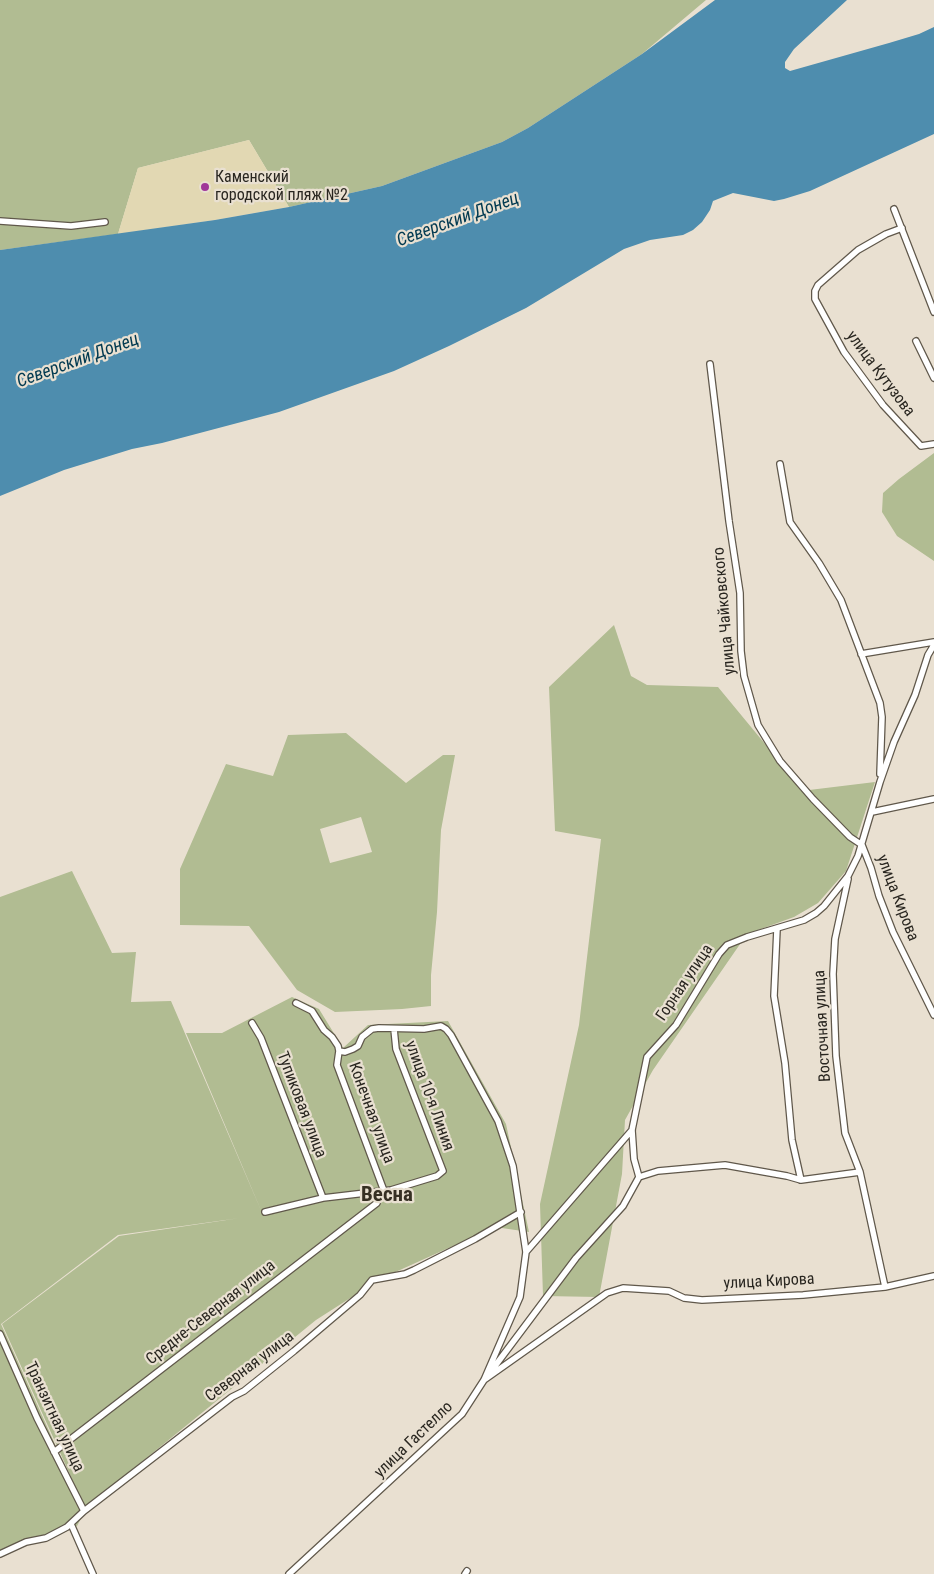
<!DOCTYPE html>
<html>
<head>
<meta charset="utf-8">
<style>
	body { margin:0 }
	canvas { display:block; background:#e9e0d1 }
</style>
</head>
<body>
<canvas width="934" height="1574"></canvas>
<script>
const ctx = document.querySelector('canvas').getContext('2d');
ctx.lineJoin = 'round';
function fillPath(path, color) {
  ctx.fillStyle = color;
  ctx.fill(path, 'evenodd');
}
function shape(rows) {
  const path = new Path2D();
  for (const r of rows) {
    path.moveTo(r[0], r[1]);
    for (let i = 2; i < r.length; i += 2) path.lineTo(r[i], r[i + 1]);
  }
  return path;
}
function strokePath(path, color, width, dash) {
  ctx.strokeStyle = color;
  ctx.lineWidth = width;
  ctx.lineCap = dash ? 'butt' : 'round';
  ctx.setLineDash(dash || []);
  ctx.stroke(path);
}
function drawText(font, color, halo, rows, align = 'center') {
  ctx.font = font + ' "Roboto Condensed",sans-serif';
  ctx.lineWidth = 4.5;
  ctx.setLineDash([]);
  ctx.textBaseline = 'middle';
  ctx.strokeStyle = halo;
  ctx.fillStyle = color;
  for (const [text, x, y, turn = 0] of rows) {
    ctx.save();
    ctx.translate(x, y);
    ctx.rotate((+turn || 0) * Math.PI / 180);
    ctx.textAlign = isNaN(turn) ? turn : align;
    if (halo) ctx.strokeText(text, 0, 0);
    ctx.fillText(text, 0, 0);
    ctx.restore();
  }
}
fillPath(shape([
	[0,0,706,0,642,54,528,128,502,142,382,186,289,207,249,140,138,168,118,234,0,250],
	[934,453,934,561,897,536,882,512,883,493,899,479],
	[614,625,631,676,647,685,718,687,789,773,801,791,875,782,846,871,818,903,794,917,747,934,653,1070,625,1120,622,1174,599,1297,543,1296,540,1204,579,1025,601,839,555,831,549,687],
	[346,733,406,783,443,755,455,755,441,830,437,912,431,975,431,1006,402,1009,335,1012,297,990,249,926,180,925,180,869,226,764,273,776,288,735],
	[361,817,372,852,330,863,320,829],
	[72,871,112,953,136,952,131,1002,171,1001,263,1215,186,1033,222,1033,292,997,319,1009,343,1048,368,1025,448,1021,506,1124,529,1232,495,1227,380,1279,316,1320,85,1508,2,1324,119,1236,240,1218,118,1235,1,1324,85,1511,77,1526,47,1541,28,1544,0,1558,0,897]
]), '#b1bc92');
fillPath(shape([
	[249,140,289,207,215,220,118,234,138,168]
]), '#e2d8b3');
fillPath(shape([
	[715,0,847,0,794,49,785,62,785,68,790,71,889,43,919,34,934,27,934,134,810,191,784,199,774,201,733,193,713,201,710,210,702,222,693,230,683,235,650,240,624,249,526,308,449,346,394,371,279,412,162,443,132,449,64,470,0,496,0,250,215,220,289,207,382,186,502,142,528,128,642,54]
]), '#4e8dae');
const street = shape([
	[894,209,934,312],
	[0,221,71,226,105,222],
	[902,228,886,234,858,250,818,285,815,291,815,299,844,352,883,405,921,446,934,444],
	[916,341,934,378],
	[710,364,729,521,740,593,741,651,744,676,758,725,780,761,813,799,850,837,862,845,871,868,879,896,893,932,934,1015],
	[780,464,790,522,819,563,841,600,880,703,882,717,880,774],
	[861,654,934,642],
	[872,812,934,799],
	[848,879,835,939,833,974,836,1056,845,1133,860,1172,885,1287],
	[777,929,774,996,785,1063,792,1140,801,1180],
	[296,1003,312,1011,324,1030,332,1037,338,1046,339,1051,337,1065,384,1191],
	[252,1023,261,1038,323,1198],
	[639,1177,634,1159,632,1130,647,1057,676,1025,719,954,727,945,747,937,804,920,816,913,824,906,848,876,858,856,880,782,894,742,915,695,928,655,934,645],
	[639,1177,658,1171,725,1165,787,1176,801,1180,860,1172],
	[265,1212,323,1198,391,1190,437,1176,443,1171,396,1049,394,1029],
	[526,1252,632,1130],
	[0,1334,37,1418,84,1511],
	[489,1374,576,1258,623,1206,639,1177],
	[484,1380,607,1293,623,1288,669,1291,684,1298,702,1300,803,1295,885,1287,934,1276],
	[54,1452,377,1203,378,1192],
	[71,1524,93,1574],
	[0,1554,26,1542,46,1538,67,1527,84,1511,232,1397,244,1391,294,1351,360,1295,372,1280,405,1274,414,1270,475,1239,521,1212],
	[289,1574,462,1414,484,1380,520,1297,526,1252,513,1166,498,1121,451,1035,446,1029,441,1026,424,1029,379,1028,372,1029,362,1037,358,1046,353,1049,345,1052,339,1051],
	[465,1574,467,1571]
]);
strokePath(street, '#60584b', 8);
strokePath(street, '#fff', 5.5);
for (const [x, y, r, color] of [
	[205,187,5,"#a03799"]
]) {
  const dot = new Path2D();
  dot.arc(x, y, r, 0, 2 * Math.PI);
  ctx.fillStyle = color;
  ctx.fill(dot);
  strokePath(dot, '#e9e0d1', 2);
}
drawText('16px', '#292620', '#e9e0d1', [
	["Каменский",215,178],
	["городской пляж №2",215,196]
], 'left');
drawText('16px', '#292620', '#e9e0d1', [
	["улица Кутузова",880,374,53],
	["улица Чайковского",725,611,-95],
	["улица Кирова",897,898,69],
	["Горная улица",685,983,-56],
	["Восточная улица",823,1026,-93],
	["улица 10-я Линия",429,1096,70],
	["Тупиковая улица",301,1105,69],
	["Конечная улица",371,1113,70],
	["улица Кирова",769,1282,-3],
	["Средне-Северная улица",211,1313,-38],
	["Северная улица",250,1367,-37],
	["Транзитная улица",54,1417,65],
	["улица Гастелло",414,1440,-44]
]);
drawText('italic 18px', '#003950', '#e9e0d1', [
	["Северский Донец",458,220,-20],
	["Северский Донец",78,361,-20]
]);
drawText('bold 21px', '#362f23', '#e9e0d1', [
	["Весна",387,1196]
]);
</script>
</body>
</html>
